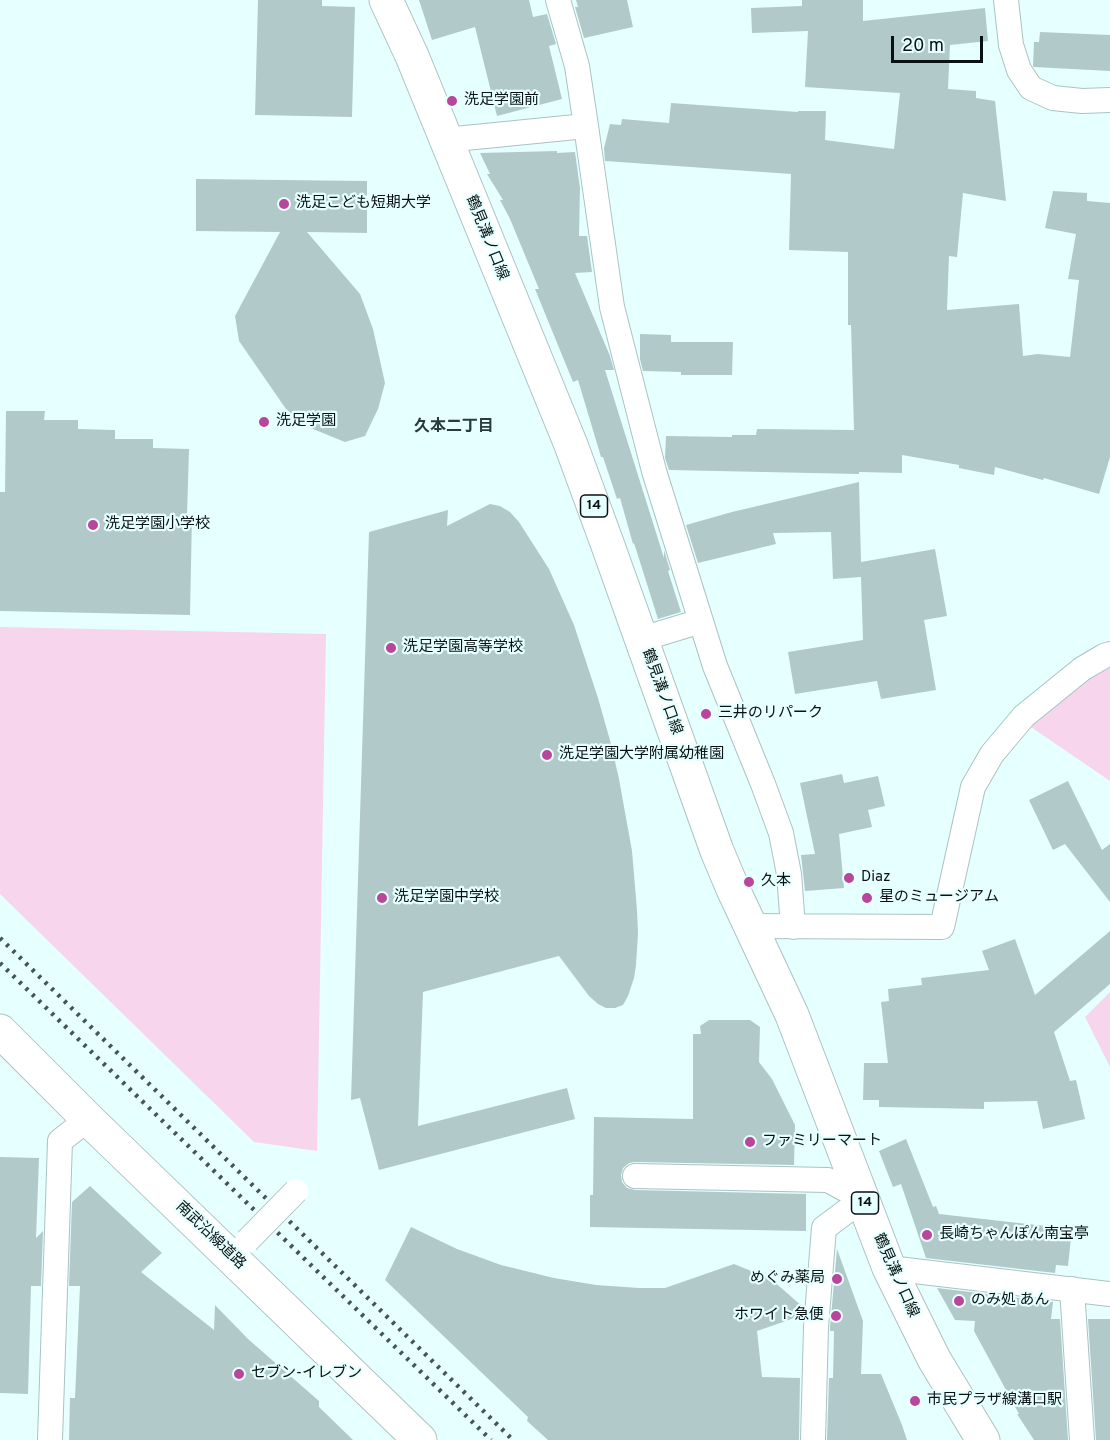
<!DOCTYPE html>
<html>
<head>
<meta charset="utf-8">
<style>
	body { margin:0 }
	#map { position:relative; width:1110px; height:1440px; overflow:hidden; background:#e6ffff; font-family:Overpass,sans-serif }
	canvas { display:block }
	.scale { position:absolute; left:891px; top:36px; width:92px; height:27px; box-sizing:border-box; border:3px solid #091112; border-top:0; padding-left:8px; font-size:18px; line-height:21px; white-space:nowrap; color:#091112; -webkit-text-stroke:4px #e6ffff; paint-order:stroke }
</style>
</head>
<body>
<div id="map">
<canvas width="1110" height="1440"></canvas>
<div class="scale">20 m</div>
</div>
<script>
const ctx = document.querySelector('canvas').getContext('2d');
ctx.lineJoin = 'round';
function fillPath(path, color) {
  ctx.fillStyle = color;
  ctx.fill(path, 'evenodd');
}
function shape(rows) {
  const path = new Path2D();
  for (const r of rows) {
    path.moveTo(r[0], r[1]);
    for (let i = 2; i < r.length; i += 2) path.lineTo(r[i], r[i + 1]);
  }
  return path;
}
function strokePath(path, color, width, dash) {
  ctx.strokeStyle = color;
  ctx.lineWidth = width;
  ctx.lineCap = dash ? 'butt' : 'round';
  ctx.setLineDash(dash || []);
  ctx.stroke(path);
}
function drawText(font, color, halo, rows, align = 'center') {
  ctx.font = font + ' Overpass,"Noto Sans JP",sans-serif';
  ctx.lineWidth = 4.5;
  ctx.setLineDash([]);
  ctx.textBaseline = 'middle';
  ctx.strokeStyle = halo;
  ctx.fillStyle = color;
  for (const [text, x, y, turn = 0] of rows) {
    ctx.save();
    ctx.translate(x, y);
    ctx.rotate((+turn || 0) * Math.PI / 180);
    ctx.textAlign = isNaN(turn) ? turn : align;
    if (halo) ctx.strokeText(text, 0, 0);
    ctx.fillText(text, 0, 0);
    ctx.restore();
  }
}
fillPath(shape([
	[0,627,326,634,317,1151,254,1142,0,894],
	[1110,663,1110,781,1028,725],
	[1110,992,1110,1067,1085,1017]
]), '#f7d5ec');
fillPath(shape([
	[258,0,322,0,322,6,355,7,352,117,255,115],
	[419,0,529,0,533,17,547,14,556,44,549,46,562,99,497,116,475,27,432,40],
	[576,0,627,0,633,27,584,38,575,7,578,7],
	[802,0,863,0,863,21,985,8,988,41,950,45,948,89,976,91,976,98,995,101,1006,201,963,193,957,257,949,256,947,310,1019,304,1023,356,1038,354,1070,357,1079,280,1068,279,1076,234,1045,228,1053,191,1087,193,1087,201,1110,203,1110,457,1099,494,1044,478,1043,480,995,467,994,475,959,468,959,465,902,455,902,473,859,472,859,474,669,470,665,458,666,436,732,437,732,435,756,435,757,429,854,430,851,325,848,325,848,252,789,250,791,174,605,161,604,148,610,124,621,125,622,119,669,123,671,103,798,112,798,111,826,111,825,140,894,149,900,93,805,87,808,31,752,33,751,8,802,6],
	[1040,32,1110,35,1110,71,1034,67,1033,66,1034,42,1039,42],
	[557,151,557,153,575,152,580,188,579,236,587,236,592,272,575,273,610,356,614,370,605,370,664,558,664,550,670,570,668,571,681,612,658,619,634,543,633,544,620,498,617,499,603,457,601,457,578,380,573,382,535,289,539,289,510,219,500,200,503,200,487,174,490,174,480,153],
	[196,179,367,181,367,233,307,232,360,294,373,329,385,383,378,409,365,436,345,442,308,427,286,409,239,341,235,316,280,232,196,231],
	[640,334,671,335,671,342,733,342,732,375,681,375,681,372,643,371,640,359],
	[6,411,45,411,44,420,78,420,78,429,115,430,115,439,153,439,153,448,189,449,187,515,192,515,190,615,0,611,0,492,5,492],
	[859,482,861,562,935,549,947,616,924,620,936,690,881,699,877,681,795,694,788,652,863,640,861,577,833,579,831,532,773,533,776,544,698,563,686,525,732,512],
	[490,504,500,506,510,512,519,522,549,569,574,625,598,698,611,744,619,779,632,851,637,910,638,933,636,965,634,978,628,996,623,1005,615,1008,606,1008,598,1004,589,996,559,956,423,992,418,1126,567,1088,575,1119,379,1170,360,1098,351,1100,369,532,448,510,447,526],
	[842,774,844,783,878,776,885,806,868,810,872,827,839,834,844,888,805,891,801,855,815,854,800,783],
	[1068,781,1102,850,1110,844,1110,902,1065,844,1053,850,1029,800],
	[1110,931,1110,984,1054,1032,1070,1081,1076,1080,1085,1119,1043,1129,1037,1101,984,1102,984,1109,879,1107,879,1100,863,1100,864,1063,888,1063,881,1002,889,1001,888,989,922,985,921,978,989,970,982,951,1015,939,1035,995],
	[709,1020,750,1020,760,1027,759,1062,772,1079,795,1125,794,1165,635,1162,629,1163,623,1168,621,1175,622,1182,627,1188,635,1190,806,1194,806,1231,590,1227,590,1195,593,1195,594,1117,693,1119,693,1034,701,1034,700,1026],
	[906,1139,933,1207,936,1206,939,1214,1072,1229,1068,1266,1056,1265,1055,1273,926,1258,901,1184,893,1187,879,1151],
	[0,1157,39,1158,36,1238,43,1231,41,1286,31,1286,28,1394,0,1393],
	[90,1186,162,1253,141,1272,214,1330,215,1305,248,1339,319,1401,319,1407,353,1440,69,1440,70,1398,75,1398,80,1286,69,1286,72,1202],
	[411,1227,457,1249,501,1265,554,1278,596,1285,639,1288,665,1288,734,1264,771,1279,803,1307,803,1315,757,1331,762,1377,800,1378,799,1440,548,1440,527,1421,528,1417,385,1280],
	[837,1249,863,1321,861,1374,881,1374,902,1425,907,1440,827,1440,829,1378,833,1378,834,1331,830,1331,830,1328],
	[937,1288,1053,1302,1051,1319,1060,1319,1068,1440,1034,1440,1017,1414,1019,1414,974,1331,975,1321,955,1320],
	[1088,1319,1110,1319,1110,1440,1096,1440]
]), '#b2c9ca');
const street = shape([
	[1006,0,1011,45,1019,70,1031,88,1053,98,1082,101,1110,100],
	[586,126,612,307,654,471,715,666,763,784,781,833,789,874,793,927],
	[445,140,586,126,577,66,558,0],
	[642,639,701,621],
	[751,926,942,927,973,787,992,754,1024,716,1082,669,1104,656,1110,654],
	[635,1176,828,1180,863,1199,824,1228,816,1327,813,1440],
	[889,1268,1110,1294],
	[1072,1289,1082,1440],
	[50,1440,60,1141,88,1119]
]);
const secondary = shape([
	[0,1031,88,1119,420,1440]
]);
const primary = shape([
	[386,0,412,56,571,445,607,543,717,851,733,889,792,1015,889,1268,934,1359,983,1440]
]);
strokePath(street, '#abc2c3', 26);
strokePath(secondary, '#abc2c3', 35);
strokePath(primary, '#abc2c3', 35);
strokePath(street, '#fff', 24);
strokePath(secondary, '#fff', 33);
strokePath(primary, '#fff', 33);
strokePath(shape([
	[0,938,513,1440],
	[0,963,491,1440]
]), '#475455', 4.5, [3, 6]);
const streetBridge = shape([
	[247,1241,296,1191]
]);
strokePath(streetBridge, '#abc2c3', 26, []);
strokePath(streetBridge, '#fff', 24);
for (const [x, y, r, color] of [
	[452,101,6,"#b9459d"],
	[284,204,6,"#b9459d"],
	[264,422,6,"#b9459d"],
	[93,525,6,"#b9459d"],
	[391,648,6,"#b9459d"],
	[706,714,6,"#b9459d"],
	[547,755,6,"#b9459d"],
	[849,878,6,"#b9459d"],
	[749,882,6,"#b9459d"],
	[382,898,6,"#b9459d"],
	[867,898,6,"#b9459d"],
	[750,1142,6,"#b9459d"],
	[927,1235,6,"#b9459d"],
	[837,1279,6,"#b9459d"],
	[959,1301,6,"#b9459d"],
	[836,1316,6,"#b9459d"],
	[239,1374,6,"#b9459d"],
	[915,1401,6,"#b9459d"]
]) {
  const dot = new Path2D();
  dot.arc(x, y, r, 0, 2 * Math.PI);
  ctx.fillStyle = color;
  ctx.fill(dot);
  strokePath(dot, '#e6ffff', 2);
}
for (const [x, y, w] of [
	[594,506,27],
	[865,1203,27]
]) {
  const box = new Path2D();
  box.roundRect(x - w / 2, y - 11, w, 22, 4.5);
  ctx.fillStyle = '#e6ffff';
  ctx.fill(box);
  strokePath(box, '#091112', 1.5);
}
drawText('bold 14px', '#091112', null, [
	["14",594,506],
	["14",865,1203]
]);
drawText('15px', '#091112', '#e6ffff', [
	["洗足学園前",464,101],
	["洗足こども短期大学",296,204],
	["洗足学園",276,422],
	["洗足学園小学校",105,525],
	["洗足学園高等学校",403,648],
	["三井のリパーク",718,714],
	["洗足学園大学附属幼稚園",559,755],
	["Diaz",861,878],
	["久本",761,882],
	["洗足学園中学校",394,898],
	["星のミュージアム",879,898],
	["ファミリーマート",762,1142],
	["長崎ちゃんぽん南宝亭",939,1235],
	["めぐみ薬局",825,1279,"right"],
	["のみ処 あん",971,1301],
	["ホワイト急便",824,1316,"right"],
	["セブン-イレブン",251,1374],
	["市民プラザ線溝口駅",927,1401]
], 'left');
drawText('15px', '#091112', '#e6ffff', [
	["鶴見溝ノ口線",486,238,68],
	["鶴見溝ノ口線",661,692,70],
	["南武沿線道路",210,1236,44],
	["鶴見溝ノ口線",895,1276,66]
]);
drawText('bold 16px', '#283c3c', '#e6ffff', [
	["久本二丁目",454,428]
]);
</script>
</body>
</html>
